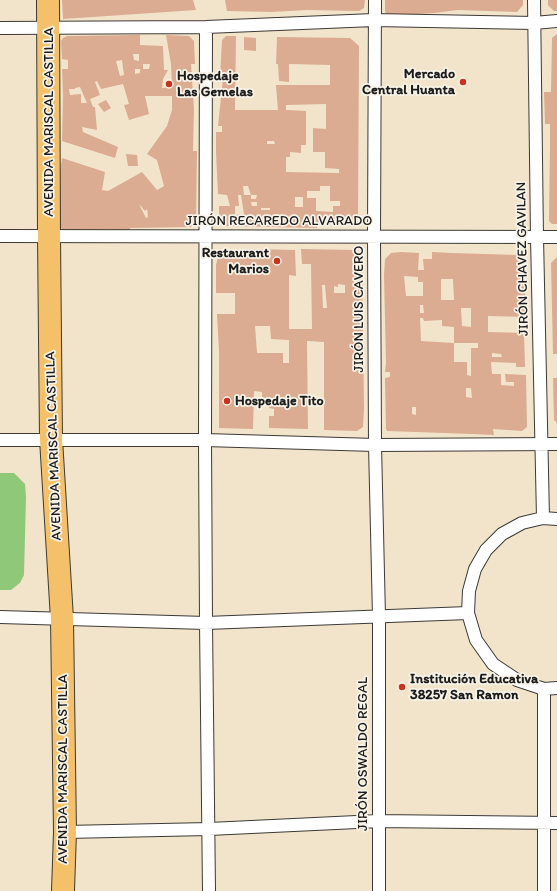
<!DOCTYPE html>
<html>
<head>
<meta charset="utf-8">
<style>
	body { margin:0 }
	canvas { display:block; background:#f1e4ca }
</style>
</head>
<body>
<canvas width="557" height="891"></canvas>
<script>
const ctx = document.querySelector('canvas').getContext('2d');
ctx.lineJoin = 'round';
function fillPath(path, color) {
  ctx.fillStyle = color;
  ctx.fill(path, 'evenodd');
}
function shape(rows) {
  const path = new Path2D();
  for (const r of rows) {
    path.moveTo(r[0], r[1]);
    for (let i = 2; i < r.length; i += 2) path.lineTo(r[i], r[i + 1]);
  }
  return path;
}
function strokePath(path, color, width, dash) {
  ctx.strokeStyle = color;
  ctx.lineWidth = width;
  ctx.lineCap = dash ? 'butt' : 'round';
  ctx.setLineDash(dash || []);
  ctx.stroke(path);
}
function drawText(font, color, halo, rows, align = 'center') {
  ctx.font = font + ' Itim,sans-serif';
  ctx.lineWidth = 3.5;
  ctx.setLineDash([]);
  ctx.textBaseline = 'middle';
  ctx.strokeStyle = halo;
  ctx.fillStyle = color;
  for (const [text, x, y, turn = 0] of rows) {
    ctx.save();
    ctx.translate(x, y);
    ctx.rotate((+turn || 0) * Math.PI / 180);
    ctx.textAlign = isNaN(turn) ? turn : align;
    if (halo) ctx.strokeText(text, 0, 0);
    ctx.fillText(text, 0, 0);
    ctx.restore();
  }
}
fillPath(shape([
	[0,473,14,473,25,484,26,497,24,575,20,583,11,590,0,590]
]), '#90c87a');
fillPath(shape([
	[62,0,193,0,196,10,63,19],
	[225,0,365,0,364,8,359,11,307,10,272,12,227,11],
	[385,0,523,0,523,5,517,12,458,10,434,13,386,16,385,10],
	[548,0,557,0,557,11,554,11,548,5],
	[557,34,557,224,552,224,549,221,550,146,550,124,545,124,544,92,551,92,552,38],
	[140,35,140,45,163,46,164,70,168,70,163,79,162,88,172,87,171,64,166,35,189,36,194,41,195,64,191,64,194,109,193,151,197,151,196,221,191,227,130,228,130,234,62,230,57,223,59,179,62,158,105,172,102,190,108,191,142,172,157,190,164,186,157,160,147,154,167,126,172,110,172,96,145,96,149,114,129,120,124,105,129,104,123,84,101,89,97,81,95,82,100,95,90,99,93,107,95,107,97,130,82,127,83,132,118,147,115,158,62,141,63,96,62,69,68,69,68,60,62,59,61,41,63,38,67,36],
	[133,54,139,54,139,61,134,60],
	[122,60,124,75,120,76,116,61],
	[143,64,150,64,149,69,143,69],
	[135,69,140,69,140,73,135,74],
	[80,87,87,103,81,103,81,94,70,95,69,89,75,89,75,88],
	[139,204,145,211,147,209,148,217,146,218],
	[226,36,236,36,235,110,278,110,276,85,330,85,330,65,289,64,289,82,279,81,278,64,276,64,277,37,350,38,359,46,358,219,353,224,317,224,317,228,225,226,225,222,219,222,219,206,230,206,227,195,218,194,216,152,216,132,222,132,222,126,218,126,223,78,220,78,222,40],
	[326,104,326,129,313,128,313,152,325,152,325,168,339,169,339,173,286,172,286,157,290,157,290,152,301,153,301,145,306,145,306,111,286,110,286,105],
	[267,141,274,141,275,144,267,144],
	[243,186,248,186,251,195,244,195],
	[320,186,330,186,330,201,340,201,340,206,333,206,333,212,316,211,316,198,307,198,307,191,320,191],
	[238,195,241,195,244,214,235,215,235,206,239,206],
	[251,195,257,195,256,199,251,199],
	[295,197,303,197,303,207,295,207],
	[251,202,257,202,257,206,252,206],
	[261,208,270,208,270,210,261,210],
	[244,37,256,38,256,51,244,50],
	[106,100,111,108,104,112,98,104],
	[126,154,137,155,138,166,128,166],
	[255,249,295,250,296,276,289,275,289,329,312,329,311,264,302,264,301,249,354,250,360,253,362,258,364,409,363,427,357,431,324,430,324,342,307,341,308,429,269,428,269,416,274,416,274,409,269,408,269,403,262,402,262,392,254,391,253,429,219,428,219,352,217,314,235,314,235,293,216,293,216,265,218,256,223,251],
	[338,284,345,285,345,293,334,293,334,286,338,287],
	[322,285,325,285,327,308,323,308],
	[255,326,270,326,271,339,289,340,289,363,283,363,283,353,257,353],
	[401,252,419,253,418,270,424,270,423,259,432,259,432,252,452,253,517,255,524,261,526,317,488,316,488,332,524,333,525,367,516,367,516,363,491,362,492,374,501,374,501,385,514,386,514,382,506,382,505,374,526,375,527,427,522,431,493,429,494,435,472,434,387,431,386,429,385,378,390,377,390,372,385,372,386,363,384,275,385,259,391,253],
	[404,276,418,277,418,282,423,282,423,296,406,296],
	[441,279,453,279,454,300,441,300],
	[420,305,423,305,424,313,420,313],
	[461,308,471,308,471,327,462,326],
	[420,318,423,318,424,321,442,320,442,326,454,327,454,343,478,343,478,348,471,348,471,376,467,375,467,362,454,362,454,343,421,341],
	[492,353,501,354,502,357,492,357],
	[466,388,471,388,472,398,466,397],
	[412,407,416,407,416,415,412,414],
	[557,257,557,354,553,354,551,263],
	[553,378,557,378,557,423,554,420]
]), '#dbac91');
const street = shape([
	[375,0,374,236,375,445,379,617,379,891],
	[534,0,537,237,543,518],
	[206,27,205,440,206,623,209,891],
	[0,28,206,27,374,20,534,23,557,21],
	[0,236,557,237],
	[0,440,205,440,375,445,557,444],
	[557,519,543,518,522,523,502,534,486,550,475,569,469,591,468,613,476,640,493,664,517,680,544,689,557,688],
	[0,617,206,623,468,613],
	[65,832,209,829,378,821,557,823],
	[544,891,544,689]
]);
const highway = shape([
	[48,0,49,237,51,439,62,619,65,832,63,891]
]);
strokePath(street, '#3c3a36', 14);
strokePath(highway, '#3c3a36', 24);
strokePath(street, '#fff', 12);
strokePath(highway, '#f4c16a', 22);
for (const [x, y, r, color] of [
	[463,82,4,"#c8321e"],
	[169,84,4,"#c8321e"],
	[277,261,4,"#c8321e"],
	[227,401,4,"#c8321e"],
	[402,687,4,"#c8321e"]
]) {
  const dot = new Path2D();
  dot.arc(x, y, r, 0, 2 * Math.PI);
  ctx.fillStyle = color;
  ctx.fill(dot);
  strokePath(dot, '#f7f3e8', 1.5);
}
drawText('bold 14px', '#1c1c1c', '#f7f3e8', [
	["Mercado",455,74,"right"],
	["Central Huanta",455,90,"right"],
	["Hospedaje",177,76],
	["Las Gemelas",177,92],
	["Restaurant",269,253,"right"],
	["Marios",269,269,"right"],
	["Hospedaje Tito",235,401],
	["Institución Educativa",410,679],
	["38257 San Ramon",410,695]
], 'left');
drawText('14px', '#1c1c1c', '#f7f3e8', [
	["AVENIDA MARISCAL CASTILLA",49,122,-90],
	["JIRÓN RECAREDO ALVARADO",279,221],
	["JIRÓN CHAVEZ GAVILAN",523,259,-91],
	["JIRÓN LUIS CAVERO",359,309,-90],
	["AVENIDA MARISCAL CASTILLA",54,446,-92],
	["JIRÓN OSWALDO REGAL",363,754,-90],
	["AVENIDA MARISCAL CASTILLA",63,769,-90]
]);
</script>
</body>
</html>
